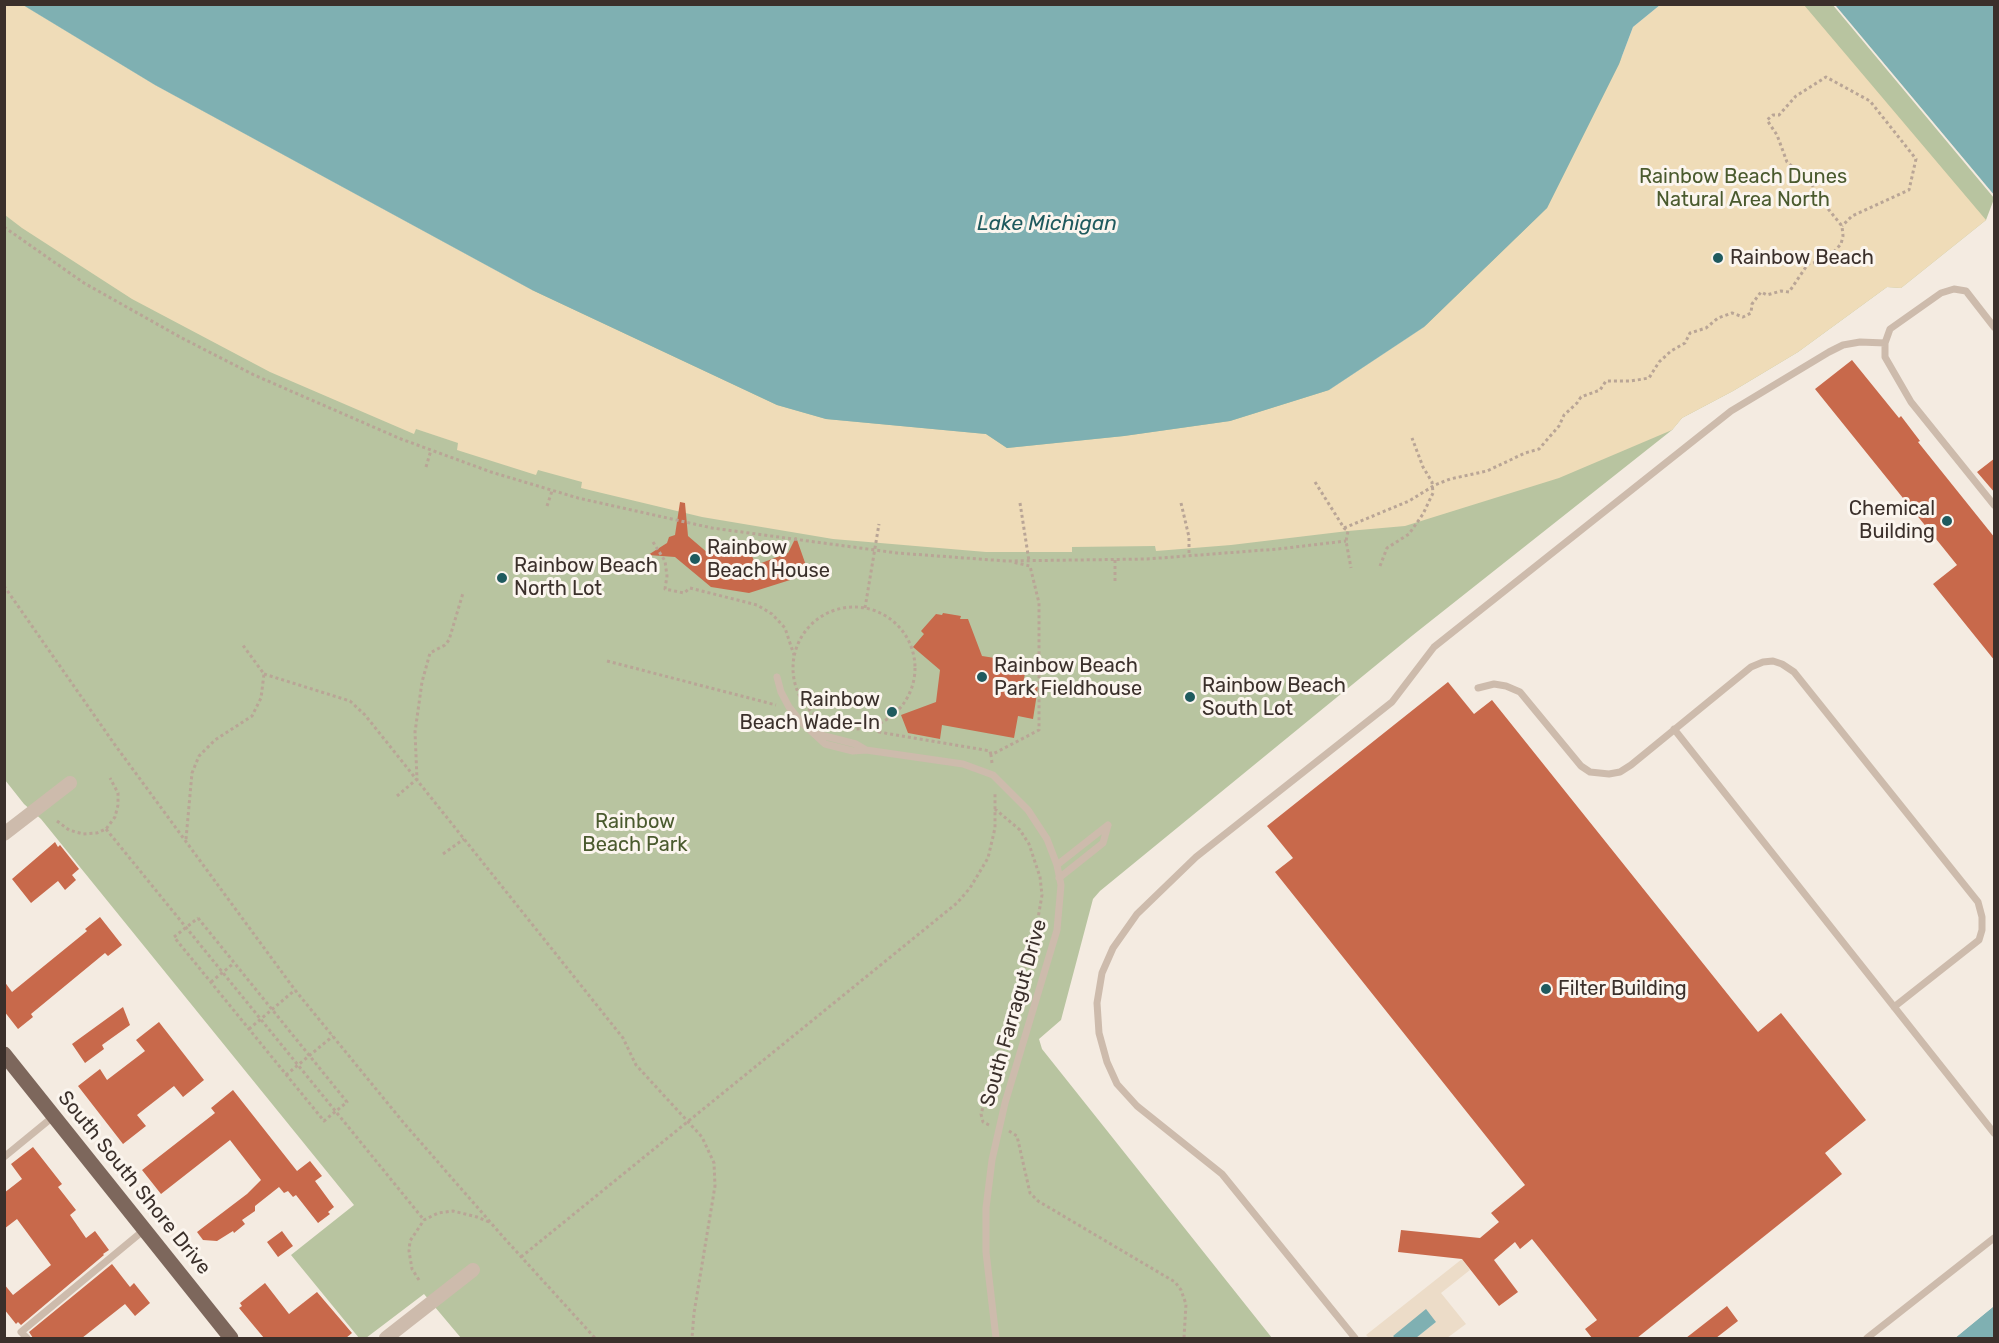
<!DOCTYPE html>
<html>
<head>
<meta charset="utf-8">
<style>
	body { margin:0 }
	#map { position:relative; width:1999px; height:1343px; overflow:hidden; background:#f4ebe1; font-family:Rubik,sans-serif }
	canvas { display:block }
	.frame { position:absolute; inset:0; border:6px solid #3b302b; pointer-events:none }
</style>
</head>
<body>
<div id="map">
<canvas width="1999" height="1343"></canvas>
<div class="frame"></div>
</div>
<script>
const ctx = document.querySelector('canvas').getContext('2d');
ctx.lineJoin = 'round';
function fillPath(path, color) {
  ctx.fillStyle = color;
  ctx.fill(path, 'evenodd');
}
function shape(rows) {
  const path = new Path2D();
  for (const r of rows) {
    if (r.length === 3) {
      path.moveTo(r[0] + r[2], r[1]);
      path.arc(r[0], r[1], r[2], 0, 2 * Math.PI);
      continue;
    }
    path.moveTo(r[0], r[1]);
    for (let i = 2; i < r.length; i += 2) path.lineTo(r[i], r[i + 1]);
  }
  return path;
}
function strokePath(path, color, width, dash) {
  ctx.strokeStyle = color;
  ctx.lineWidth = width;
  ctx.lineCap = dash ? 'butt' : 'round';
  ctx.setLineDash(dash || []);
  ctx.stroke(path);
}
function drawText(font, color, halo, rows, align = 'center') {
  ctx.font = font + ' Rubik,sans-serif';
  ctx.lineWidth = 6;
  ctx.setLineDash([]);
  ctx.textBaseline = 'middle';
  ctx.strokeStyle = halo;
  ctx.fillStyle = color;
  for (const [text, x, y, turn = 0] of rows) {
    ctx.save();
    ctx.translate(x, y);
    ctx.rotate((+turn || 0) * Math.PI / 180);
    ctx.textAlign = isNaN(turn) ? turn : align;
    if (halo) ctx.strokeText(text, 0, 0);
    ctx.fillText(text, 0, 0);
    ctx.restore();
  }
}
fillPath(shape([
	[5,5,23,5,155,85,532,290,1329,390,1424,327,1660,5,1835,5,1994,195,1994,199,1986,220,1901,288,1887,287,1798,352,1733,391,1682,418,1672,430,1413,635,1100,891,1093,899,1061,1020,1039,1039,1042,1049,1272,1338,461,1338,424,1294,366,1338,359,1338,291,1255,354,1205,41,819,24,804,5,780]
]), '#b8c4a0');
fillPath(shape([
	[5,5,23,5,155,85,532,290,777,405,826,419,986,434,1007,448,1124,436,1230,421,1329,390,1424,327,1547,208,1619,64,1633,27,1660,5,1804,5,1986,220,1901,288,1887,287,1798,352,1733,391,1682,418,1672,430,1559,478,1405,526,1348,531,1231,545,1156,551,1155,546,1072,547,1072,552,986,552,833,539,702,517,581,488,582,482,538,470,536,475,457,450,458,443,416,429,414,434,270,372,132,299,22,228,5,215]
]), '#efdcb8');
fillPath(shape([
	[1462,1259,1470,1270,1441,1293,1466,1324,1447,1338,1416,1338,1436,1322,1393,1336,1395,1338,1369,1338,1366,1335]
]), '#ecdcc8');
fillPath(shape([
	[23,5,1660,5,1633,27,1619,64,1547,208,1424,327,1329,390,1230,421,1124,436,1007,448,986,434,826,419,777,405,532,290,155,85],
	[1835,5,1994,5,1994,195],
	[1994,1306,1994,1338,1955,1338],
	[1426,1309,1436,1322,1416,1338,1395,1338,1393,1336]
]), '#7fb0b2');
fillPath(shape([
	[1832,4,1835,5,1994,195,1994,198],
	[1994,1304,1994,1306,1955,1338,1952,1338]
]), '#f4ebe1');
fillPath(shape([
	[1852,360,1899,418,1901,416,1920,441,1918,442,1995,538,1995,661,1933,584,1957,565,1815,389],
	[1995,458,1995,493,1977,472],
	[680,502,685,503,688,536,709,554,723,549,730,553,734,551,751,554,756,565,788,553,796,537,809,574,749,593,711,587,675,557,648,555,667,543,669,537,675,535],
	[943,613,961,616,960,619,968,619,982,656,1027,663,1023,684,1038,687,1033,719,1018,716,1014,738,942,725,940,739,908,733,901,715,936,702,940,670,913,647,924,634,921,631,936,614,942,615],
	[1448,682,1474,714,1492,700,1758,1032,1781,1013,1866,1120,1825,1153,1842,1174,1637,1338,1592,1338,1585,1329,1597,1320,1532,1239,1520,1249,1515,1242,1494,1260,1518,1292,1499,1306,1462,1259,1398,1252,1401,1230,1480,1238,1499,1222,1491,1213,1525,1185,1275,872,1293,858,1267,826],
	[55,842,58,847,60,845,79,869,72,875,76,880,65,890,58,881,31,903,12,879],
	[100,917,122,945,108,956,105,953,31,1014,33,1017,18,1029,4,1011,4,981,12,992,87,931,85,929],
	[123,1007,130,1025,102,1045,104,1049,85,1063,72,1044],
	[159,1022,204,1080,183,1097,174,1086,137,1115,146,1126,123,1144,78,1086,100,1069,107,1080,145,1051,136,1040],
	[233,1090,297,1171,310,1161,322,1176,315,1181,334,1207,328,1212,330,1214,318,1223,296,1195,293,1197,288,1191,284,1193,279,1187,255,1206,255,1211,242,1220,245,1224,234,1233,233,1231,217,1241,203,1240,197,1232,247,1194,261,1180,230,1140,161,1194,142,1170,215,1113,211,1108],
	[33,1147,62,1184,58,1187,76,1210,70,1215,86,1238,95,1231,109,1250,103,1254,104,1255,21,1325,18,1322,16,1324,4,1309,4,1284,13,1295,51,1265,17,1219,4,1229,4,1193,22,1179,11,1164],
	[282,1231,293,1246,278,1257,267,1242],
	[112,1264,130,1287,134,1283,150,1303,135,1316,125,1304,82,1338,33,1338,29,1332],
	[265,1283,289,1314,317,1292,352,1333,346,1338,264,1338,239,1308,242,1306,240,1303],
	[1727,1306,1738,1321,1716,1338,1686,1338]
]), '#c8694b');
strokePath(shape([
	[4,227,84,283,180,337,254,375,401,439,491,472,578,498,712,528,897,553,1006,561,1147,559,1278,549,1346,541],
	[426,467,431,450],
	[1315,482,1344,528,1348,531,1346,541,1351,568],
	[1020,503,1029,561],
	[1181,503,1189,537,1189,556],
	[547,506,552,491],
	[1344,528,1409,501,1435,485,1450,479,1487,471,1525,453,1539,449,1559,426,1564,415,1577,403,1581,397,1600,390,1606,381,1631,381,1649,378,1659,362,1671,351,1685,343,1690,333,1706,328,1718,318,1732,313,1743,317,1751,313,1752,304,1761,292,1767,295,1781,291,1789,292,1808,264,1821,261,1831,255,1841,244,1843,236,1842,226,1816,194,1812,184,1787,162,1777,135,1767,120,1773,115,1779,115,1796,96,1826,77,1870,101,1916,159,1909,190,1852,216,1842,226],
	[653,542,665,561,667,576,665,589,684,593,690,588,757,605,772,614,785,628,794,655],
	[1115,560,1115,584],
	[1380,566,1387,548,1409,534,1423,514,1433,493,1432,482,1423,467,1412,438],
	[4,586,115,745,295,990,403,1122,505,1239,595,1338],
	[854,668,61],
	[865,608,879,524],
	[607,661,776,705],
	[264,674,350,701,365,715,623,1038,636,1065,702,1137,714,1163,715,1186,694,1313,692,1338],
	[876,726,879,732,990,751,991,755],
	[992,763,991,755,1039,730,1039,603,1030,566,1012,562],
	[397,796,417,779,415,732,422,682,430,653,445,645,449,640,463,593],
	[57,821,69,830,83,834,97,833,106,829,115,817,118,805,118,793,110,778],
	[106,829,424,1220],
	[186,839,192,773,199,756,215,740,252,716,261,698,264,674,242,644],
	[443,854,464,839],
	[198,918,347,1102,324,1121,174,937,198,918],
	[211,982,234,963],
	[249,1029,295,990],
	[286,1075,333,1036],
	[989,1125,983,1122,981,1114,1036,930,1042,895,1040,877,1029,844,1020,830,995,809],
	[1009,1131,1017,1136,1030,1193,1038,1201,1175,1282,1181,1290,1186,1304,1184,1338],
	[521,1257,957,903,970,888,988,858,995,828,995,793],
	[419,1280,412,1269,409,1251,410,1241,424,1220,438,1213,453,1211,477,1217,489,1222]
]), '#b9a596', 3, [3, 3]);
strokePath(shape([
	[1994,327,1966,291,1954,289,1941,293,1890,329,1885,343,1885,357,1911,402,1994,505],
	[777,677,781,692,789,707,801,722,825,744,853,751,866,750,963,764,993,775,1028,810,1047,839,1057,865,1061,885,1057,930,1005,1103,992,1160,986,1208,986,1252,996,1338],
	[1478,688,1494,684,1506,686,1520,692,1581,766,1590,772,1609,774,1620,772,1631,765,1751,667,1763,662,1773,661,1782,664,1794,672,1978,902,1982,917,1982,930,1979,940,1894,1007],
	[1674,729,1994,1133],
	[817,734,856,744,866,750],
	[1057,865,1108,825],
	[1059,878,1103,843,1108,825],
	[4,1157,54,1116],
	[27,1338,21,1332,144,1230],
	[1355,1338,1222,1174,1137,1106,1117,1084,1107,1062,1099,1033,1097,1003,1102,973,1113,948,1137,914,1196,857,1392,702,1434,647,1731,411,1829,352,1843,345,1860,342,1885,343],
	[1867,1338,1994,1238]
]), '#cdbbac', 7);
strokePath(shape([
	[4,834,70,783],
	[386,1338,473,1270]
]), '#cdbbac', 14);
strokePath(shape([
	[4,1054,231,1338]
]), '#7d675c', 15);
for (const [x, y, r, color] of [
	[1718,258,6,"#1f5a5e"],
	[1947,521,6,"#1f5a5e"],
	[695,559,6,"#1f5a5e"],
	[502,578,6,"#1f5a5e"],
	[982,677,6,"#1f5a5e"],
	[1190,697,6,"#1f5a5e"],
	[892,712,6,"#1f5a5e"],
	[1546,989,6,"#1f5a5e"]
]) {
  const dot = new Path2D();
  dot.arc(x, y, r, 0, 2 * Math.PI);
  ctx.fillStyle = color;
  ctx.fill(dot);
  strokePath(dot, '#fbf5ee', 2);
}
drawText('20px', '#4a5a2e', '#fbf5ee', [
	["Rainbow Beach Dunes",1743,177],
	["Natural Area North",1743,200],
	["Rainbow",635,822],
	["Beach Park",635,845]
]);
drawText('20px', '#3b302b', '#fbf5ee', [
	["Rainbow Beach",1730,258],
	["Chemical",1935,509,"right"],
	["Building",1935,532,"right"],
	["Rainbow",707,548],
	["Beach House",707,571],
	["Rainbow Beach",514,566],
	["North Lot",514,589],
	["Rainbow Beach",994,666],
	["Park Fieldhouse",994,689],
	["Rainbow Beach",1202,686],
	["South Lot",1202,709],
	["Rainbow",880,700,"right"],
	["Beach Wade-In",880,723,"right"],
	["Filter Building",1558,989]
], 'left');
drawText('20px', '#3b302b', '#fbf5ee', [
	["South Farragut Drive",1014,1013,-74],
	["South South Shore Drive",134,1183,51]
]);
drawText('italic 21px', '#1f5a5e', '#fbf5ee', [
	["Lake Michigan",1047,224]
]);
</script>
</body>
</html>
